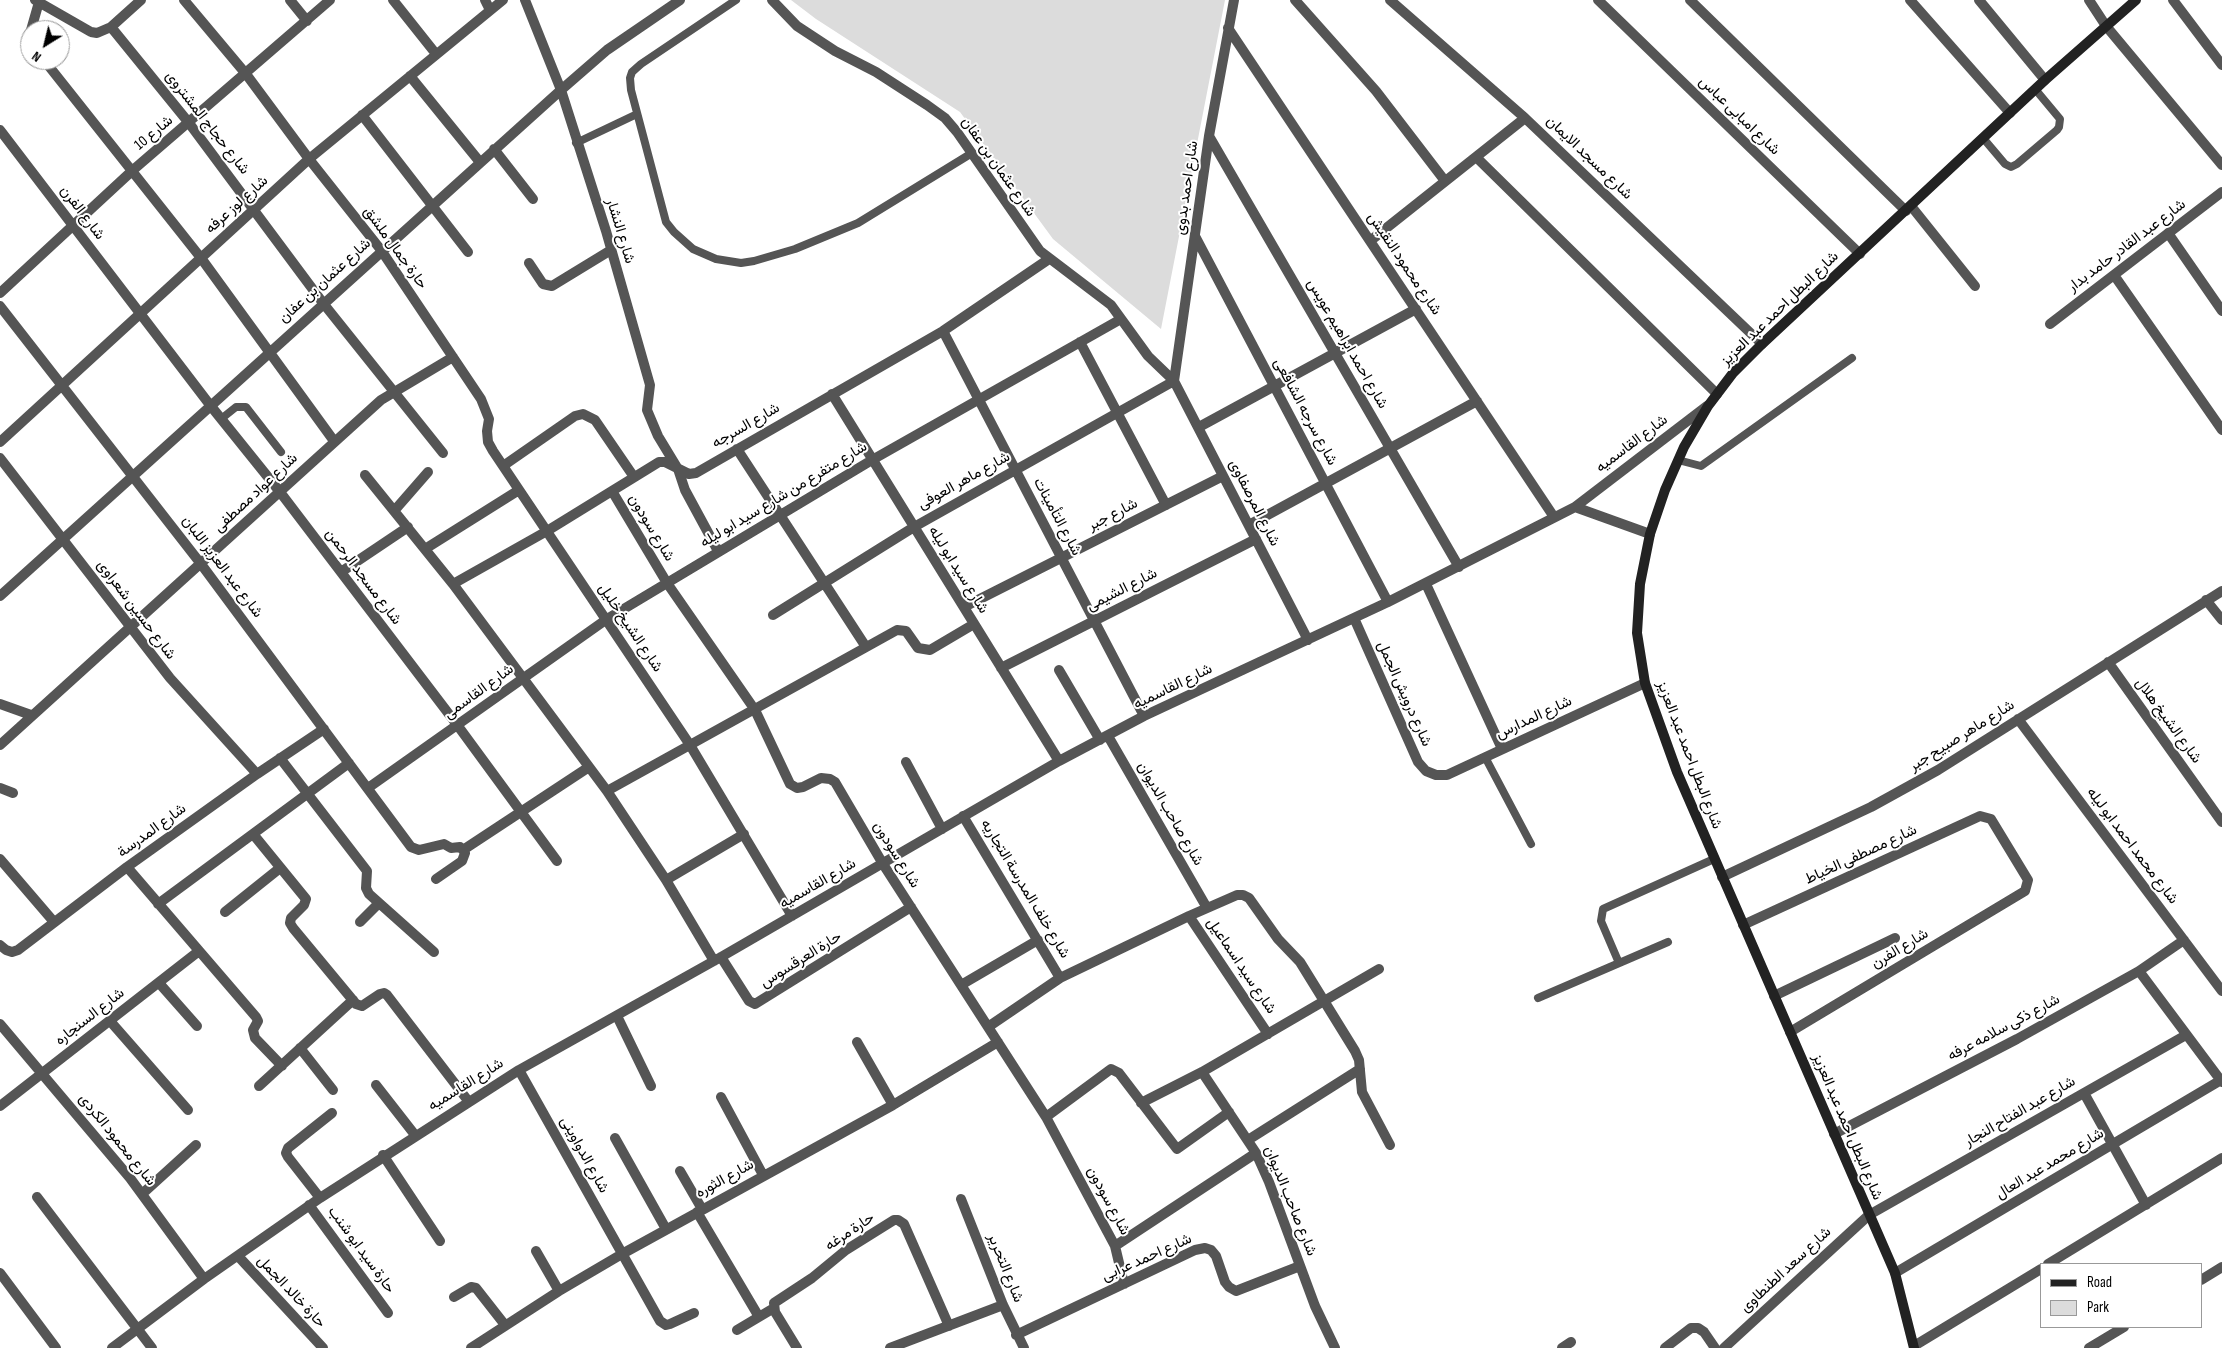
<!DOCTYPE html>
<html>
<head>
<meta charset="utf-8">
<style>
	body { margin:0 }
	#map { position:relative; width:2222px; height:1348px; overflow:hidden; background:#fff; font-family:"Sofia Sans Condensed",sans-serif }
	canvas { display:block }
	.legend { position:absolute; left:2040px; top:1263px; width:162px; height:65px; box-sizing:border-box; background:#fff; border:1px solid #999; margin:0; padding:6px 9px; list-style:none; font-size:15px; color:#000 }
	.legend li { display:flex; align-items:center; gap:10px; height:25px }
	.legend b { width:25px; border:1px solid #999 }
	.north { position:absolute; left:20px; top:20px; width:50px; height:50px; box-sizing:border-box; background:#fff; border:1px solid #999; border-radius:50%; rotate:216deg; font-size:14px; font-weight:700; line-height:20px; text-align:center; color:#000 }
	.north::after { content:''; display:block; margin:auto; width:18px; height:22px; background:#000; clip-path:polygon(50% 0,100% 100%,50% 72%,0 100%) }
</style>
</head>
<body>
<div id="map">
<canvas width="2222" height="1348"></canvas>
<ul class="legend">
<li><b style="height:6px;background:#222"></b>Road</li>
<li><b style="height:14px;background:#dcdcdc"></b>Park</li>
</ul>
<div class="north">N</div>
</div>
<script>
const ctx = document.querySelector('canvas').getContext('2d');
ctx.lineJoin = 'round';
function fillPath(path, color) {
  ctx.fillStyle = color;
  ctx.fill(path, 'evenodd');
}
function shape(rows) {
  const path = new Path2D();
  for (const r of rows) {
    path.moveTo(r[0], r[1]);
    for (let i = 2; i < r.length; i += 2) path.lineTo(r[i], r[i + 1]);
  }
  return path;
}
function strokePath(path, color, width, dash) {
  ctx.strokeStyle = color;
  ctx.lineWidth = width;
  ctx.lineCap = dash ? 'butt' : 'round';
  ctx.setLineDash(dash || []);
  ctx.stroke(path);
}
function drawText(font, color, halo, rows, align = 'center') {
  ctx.font = font + ' "Sofia Sans Condensed",Vazirmatn,sans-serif';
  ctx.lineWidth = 4;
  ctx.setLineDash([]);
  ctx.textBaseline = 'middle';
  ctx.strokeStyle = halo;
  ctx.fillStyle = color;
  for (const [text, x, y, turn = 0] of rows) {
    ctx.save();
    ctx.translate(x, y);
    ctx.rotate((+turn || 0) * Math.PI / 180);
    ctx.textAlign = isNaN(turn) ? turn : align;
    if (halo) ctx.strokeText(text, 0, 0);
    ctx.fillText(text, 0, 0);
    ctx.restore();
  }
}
fillPath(shape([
	[791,0,1225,0,1161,329,1053,239,960,112,816,19]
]), '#dcdcdc');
strokePath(shape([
	[736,0,641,64,632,72,630,78,631,90,666,222,674,232,693,249,716,259,741,263,754,261,795,249,858,223,972,153],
	[1983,138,2005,164,2011,167,2017,164,2057,130,2059,127,2060,119,2035,89],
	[576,143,637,114],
	[221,419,236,407,246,407,281,452],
	[1678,460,1701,466,1852,358],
	[1485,757,1531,844],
	[1619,963,1601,921,1603,909,1714,859],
	[1538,998,1668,942]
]), '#555', 8);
strokePath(shape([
	[35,0,91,32,97,33,111,27,141,0],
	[184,0,246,74,309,159,381,250,481,399,489,419,487,431,488,442,493,451,690,745,792,916],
	[290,0,307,21],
	[393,0,436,54],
	[485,0,490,10],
	[525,0,561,90,606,231,650,385,647,410,658,436,678,469,685,490,718,551],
	[772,0,797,26,835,51,876,72,927,105,945,118,957,132,1040,251,1111,305,1148,356,1174,381,1308,640],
	[1295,0,1376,91,1445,181],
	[1390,0,1525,118,1762,344],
	[1598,0,1860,254],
	[1690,0,1906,211],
	[1910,0,2010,113],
	[1979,0,2045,80],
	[2089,0,2106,26,2222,165],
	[2173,0,2222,65],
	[111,27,189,123,323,303,443,453],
	[1228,28,1554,517],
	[31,30,39,2],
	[44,60,201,258,334,441],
	[410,76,479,161],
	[362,115,468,252],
	[0,130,210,405,280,492,458,726,557,861],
	[1209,136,1459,567],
	[494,149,533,199],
	[1476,157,1717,394],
	[1911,206,1975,286],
	[2168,233,2222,311],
	[1195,236,1388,602],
	[1370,241,1525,118],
	[529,263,543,284,552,286,611,250],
	[2114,275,2222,430],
	[0,293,133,170,330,0],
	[0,306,201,564,411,847,419,850,444,844,451,848,460,847,463,850,589,767],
	[2050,324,2222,192],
	[943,331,1144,716],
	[1080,342,1166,505],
	[1174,381,1209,136,1234,0],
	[832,394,1059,761],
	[1199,427,1416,309],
	[0,442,309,159,503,0],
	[737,449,866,647],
	[0,458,170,678,257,774],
	[503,466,575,416,583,414,595,420,634,477],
	[365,475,453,584,607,791,666,880,714,961],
	[612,491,667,583,755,710,790,784,797,788,803,787,821,778,830,779,835,782,883,864,1046,1117,1115,1246,1124,1284],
	[1575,507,1650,534],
	[394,511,428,472],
	[1249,525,1477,401],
	[425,549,519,490],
	[341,572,408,527],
	[453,584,547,531,659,462,665,462,689,474,696,473,943,331,1049,259],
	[1426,584,1502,749],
	[0,596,561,90,607,50,680,0],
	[2206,600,2222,620],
	[964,607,1223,476],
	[773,615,914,527,1174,381],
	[1354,618,1418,762,1426,771,1436,775,1447,775,1645,683],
	[2108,662,2222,822],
	[1001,668,1256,539],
	[1059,670,1100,740],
	[0,704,31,715],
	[2018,719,2222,991],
	[1108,736,1207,908],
	[0,745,381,400,453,357],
	[280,758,367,871,366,888,369,894,434,952],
	[906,762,942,829],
	[0,788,13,793],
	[368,788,607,619,872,460,1121,319],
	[607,791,897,630,906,631,918,648,930,650,974,624],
	[963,816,1060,978],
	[253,834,306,899,304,905,291,918,290,923,293,928,356,1004,362,1006,380,994,384,993,387,995,469,1102],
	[0,859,54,922],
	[127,867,256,1017,258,1021,253,1030,255,1038,282,1066],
	[1722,877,1871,807,1938,770,2222,591],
	[436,879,462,861,465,853,463,850],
	[666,880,744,834],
	[158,904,349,763],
	[225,912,280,868],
	[1189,916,1268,1034],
	[360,922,379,903],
	[1743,925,1980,816,1991,819,2028,880,2025,891,1790,1032],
	[0,945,6,950,12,952,18,950,127,867,257,774,324,729],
	[721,957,749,1001,755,1004,911,907],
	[2139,971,2222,1082],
	[159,983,197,1026],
	[961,985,1038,940],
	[1774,996,1895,938],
	[617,1016,651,1086],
	[110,1021,188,1110],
	[0,1024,130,1178,204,1279],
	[988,1027,1060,978,1189,916,1237,895,1243,895,1249,898,1278,939,1300,962,1355,1051,1359,1060,1362,1092,1390,1145],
	[857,1042,893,1105],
	[300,1048,333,1090],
	[519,1070,660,1321,666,1325,670,1324,694,1313],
	[1202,1072,1256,1153,1269,1182,1315,1306,1335,1348],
	[376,1085,415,1135],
	[259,1086,353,1000],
	[2084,1093,2146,1205],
	[721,1097,763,1175],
	[1141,1103,1202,1072,1379,969],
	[0,1106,199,951],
	[1046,1117,1111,1069,1119,1073,1177,1149,1229,1112],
	[1834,1134,2017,1039,2139,971,2184,940],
	[615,1138,666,1229],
	[1248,1140,1360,1069],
	[383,1155,440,1241],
	[680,1171,702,1209],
	[142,1194,196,1145],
	[37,1197,152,1348],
	[320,1198,288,1157,286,1153,288,1148,332,1113],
	[961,1199,1003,1305,1024,1348],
	[309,1205,388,1313],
	[697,1212,759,1317],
	[1115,1246,1256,1153],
	[536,1251,559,1291],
	[238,1256,323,1348],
	[2048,1264,2222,1158],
	[0,1273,56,1348],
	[1895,1273,2221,1080],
	[2201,1280,2222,1267],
	[454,1297,471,1287,476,1288,505,1325],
	[737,1330,774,1308],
	[1016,1335,1195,1250,1205,1248,1211,1250,1216,1256,1225,1282,1229,1287,1236,1291,1300,1266],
	[1914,1346,2041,1269],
	[112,1348,204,1279,320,1198,519,1070,721,957,1059,761,1144,716,1388,602,1575,507,1707,406],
	[471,1348,559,1291,622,1254,893,1105,998,1042],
	[797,1348,775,1312,774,1303,812,1278,846,1250,894,1220,898,1220,904,1224,949,1326],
	[890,1348,1003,1305],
	[1562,1348,1571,1342],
	[1665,1348,1691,1328,1698,1328,1704,1332,1715,1348],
	[1724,1348,1869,1215,2186,1035],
	[2089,1348,2124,1327]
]), '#555', 10);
strokePath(shape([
	[1914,1348,1895,1273,1677,772,1645,683,1637,633,1640,584,1650,534,1665,490,1684,447,1708,406,1733,373,1762,344,2045,80,2136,0]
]), '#222', 10);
drawText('15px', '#000', '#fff', [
	["شارع امبابى عباس",1739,116,44],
	["شارع حجاج المشتروى",207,123,52],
	["شارع 10",154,133,-40],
	["شارع مسجد الايمان",1589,158,44],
	["شارع عثمان بن عفان",998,167,55],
	["شارع احمد بدوى",1187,188,-82],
	["شارع لوز عرفه",237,205,-42],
	["شارع الفرن",82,213,53],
	["شارع النشار",620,231,73],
	["شارع عبد القادر حامد بدار",2127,246,-37],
	["حارة جمال ملشق",395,248,54],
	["شارع محمود النقيش",1404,264,56],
	["شارع عثمان بن عفان",325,281,-42],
	["شارع البطل احمد عبد العزيز",1780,309,-44],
	["شارع احمد ابراهيم عويس",1347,344,60],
	["شارع سرجه الشافعى",1305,412,62],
	["شارع السرجه",746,426,-30],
	["شارع القاسميه",1632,444,-37],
	["شارع ماهر العوفى",964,481,-29],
	["شارع عواد مصطفى",256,493,-43],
	["شارع متفرع من شارع سيد ابو ليله",784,495,-31],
	["شارع المرصفاوى",1254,503,63],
	["شارع جبر",1113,515,-27],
	["شارع التأمينات",1057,517,62],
	["شارع سودون",651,528,59],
	["شارع عبد العزيز اللبان",222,567,53],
	["شارع سيد ابو ليله",958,570,58],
	["شارع مسجد الرحمن",363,577,53],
	["شارع الشيمى",1122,590,-27],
	["شارع حسين شعراوى",136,610,53],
	["شارع الشيخ خليل",630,628,56],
	["شارع القاسميه",1173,687,-26],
	["شارع القاسمى",479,692,-36],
	["شارع درويش الجمل",1404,694,66],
	["شارع المدارس",1534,718,-25],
	["شارع الشيخ هلال",2168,721,54],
	["شارع ماهر صبيح جبر",1962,736,-32],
	["شارع البطل احمد عبد العزيز",1689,755,69],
	["شارع صاحب الديوان",1170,814,60],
	["شارع المدرسة",152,831,-36],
	["شارع محمد احمد ابو ليله",2132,846,53],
	["شارع سودون",896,855,58],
	["شارع مصطفى الخياط",1861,855,-25],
	["شارع القاسميه",818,884,-30],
	["شارع خلف المدرسة التجاريه",1025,889,59],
	["شارع الفرن",1900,949,-31],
	["حارة العرقسوس",801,960,-32],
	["شارع سيد اسماعيل",1241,966,56],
	["شارع السنجاره",90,1017,-38],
	["شارع ذكى سلامه عرفه",2004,1028,-28],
	["شارع القاسميه",466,1085,-32],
	["شارع عبد الفتاح النجار",2020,1112,-30],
	["شارع البطل احمد عبد العزيز",1847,1127,67],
	["شارع محمود الكردى",117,1140,51],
	["شارع الدواوينى",584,1155,61],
	["شارع محمد عبد العال",2050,1164,-31],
	["شارع الثوره",725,1179,-29],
	["شارع سودون",1108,1201,62],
	["شارع صاحب الديوان",1290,1201,68],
	["حارة مرغه",850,1232,-34],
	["حارة سيد ابو شنب",361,1250,54],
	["شارع احمد عرابى",1147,1258,-24],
	["شارع التحرير",1005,1268,68],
	["شارع سعد الطنطاوى",1786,1270,-43],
	["حارة خالد الجمل",291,1292,47]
]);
</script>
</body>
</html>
